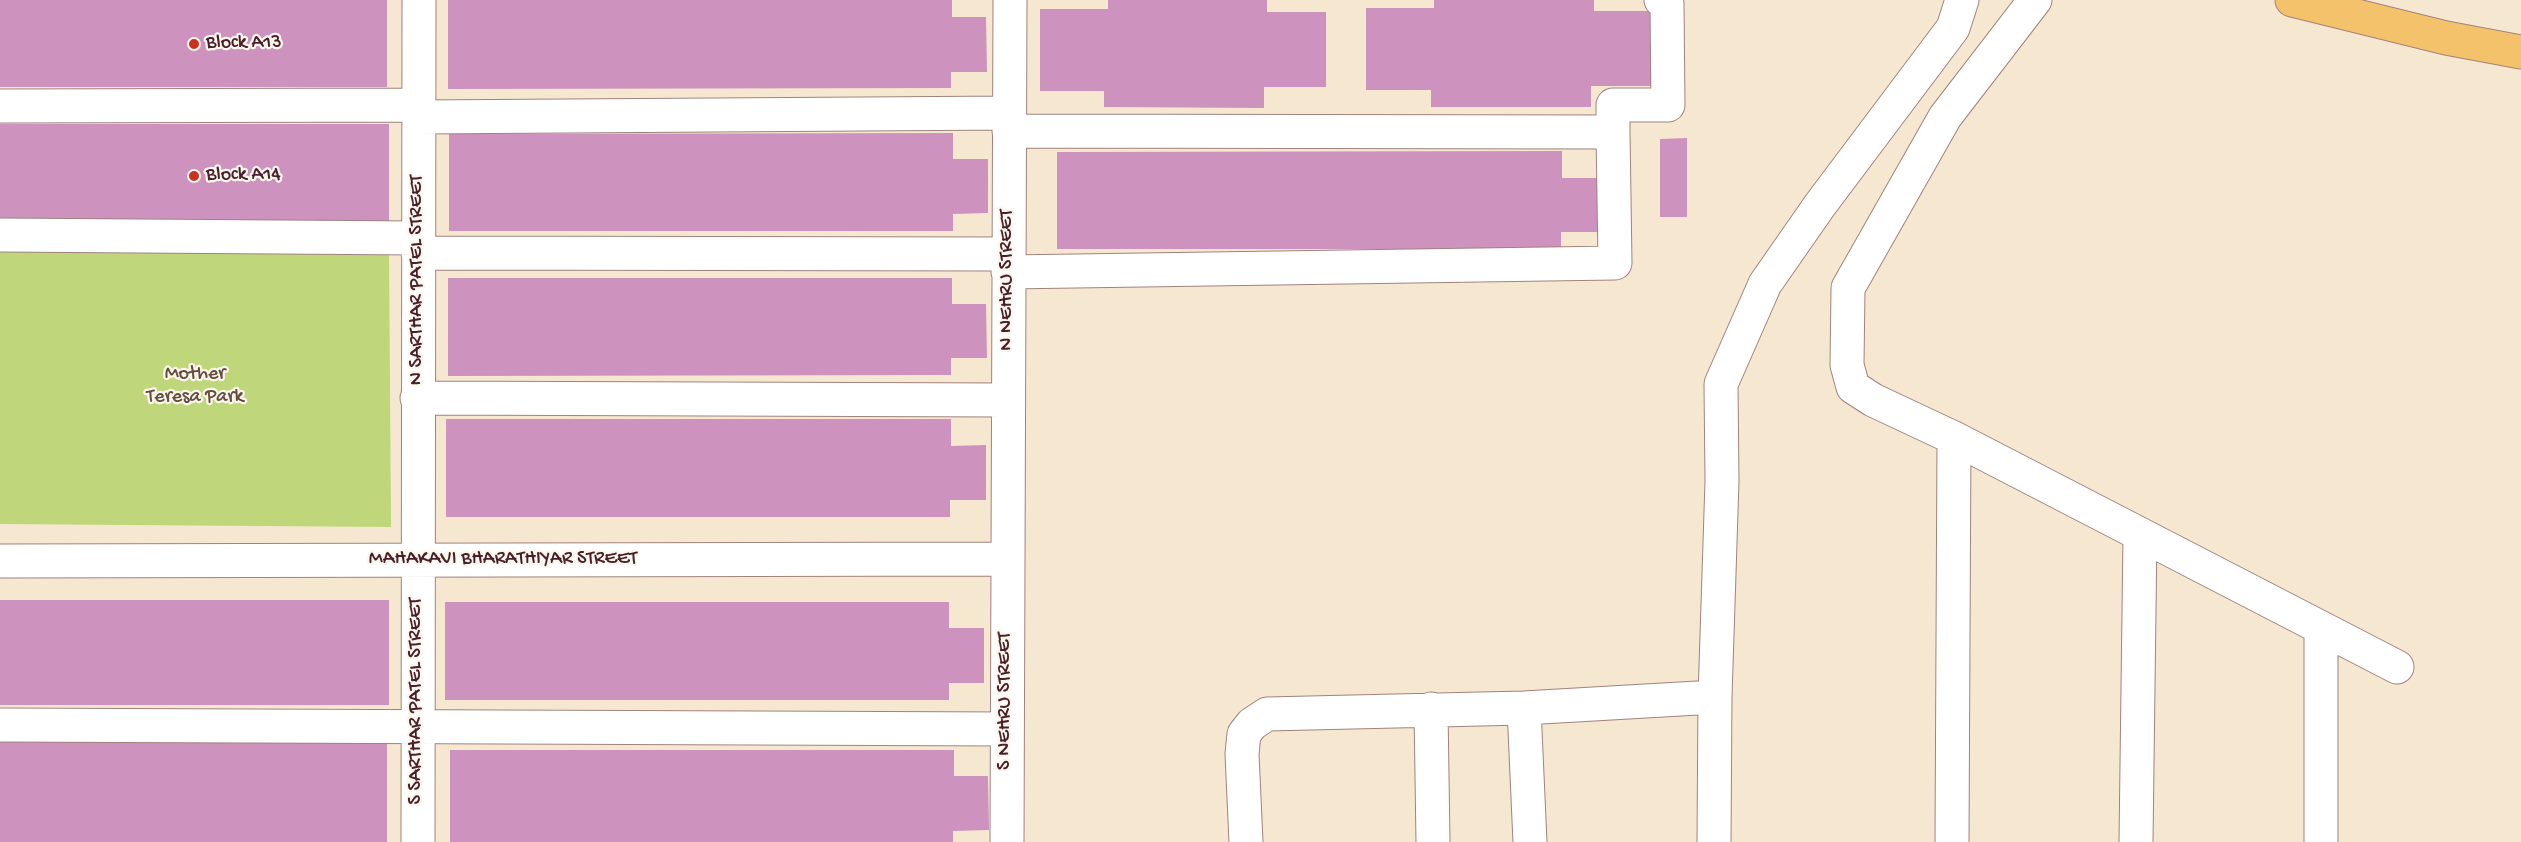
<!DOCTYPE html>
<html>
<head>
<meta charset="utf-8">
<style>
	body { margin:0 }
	canvas { display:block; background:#f6e7d0 }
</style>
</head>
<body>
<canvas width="2521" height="842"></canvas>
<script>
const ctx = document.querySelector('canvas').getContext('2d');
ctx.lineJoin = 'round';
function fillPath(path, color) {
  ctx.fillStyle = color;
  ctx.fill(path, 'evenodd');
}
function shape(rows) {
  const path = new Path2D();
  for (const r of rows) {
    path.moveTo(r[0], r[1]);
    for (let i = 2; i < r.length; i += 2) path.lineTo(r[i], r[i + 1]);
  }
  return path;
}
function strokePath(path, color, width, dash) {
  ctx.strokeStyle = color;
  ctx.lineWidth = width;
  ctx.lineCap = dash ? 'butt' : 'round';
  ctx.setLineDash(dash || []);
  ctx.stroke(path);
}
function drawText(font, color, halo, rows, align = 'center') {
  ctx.font = font + ' "Gochi Hand",sans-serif';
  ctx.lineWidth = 4.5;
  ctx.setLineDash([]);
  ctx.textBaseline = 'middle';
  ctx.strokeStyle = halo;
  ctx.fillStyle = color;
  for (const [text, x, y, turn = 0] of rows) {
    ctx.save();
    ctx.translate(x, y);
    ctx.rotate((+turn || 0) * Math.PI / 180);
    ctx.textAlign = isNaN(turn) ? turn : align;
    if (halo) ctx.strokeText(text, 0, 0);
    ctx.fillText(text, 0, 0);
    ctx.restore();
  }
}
fillPath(shape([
	[0,247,389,249,391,527,0,524]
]), '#bfd67a');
fillPath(shape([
	[0,0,387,0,387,87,0,87],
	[448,0,952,0,952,17,986,17,987,72,951,72,951,88,448,89],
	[1108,0,1267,0,1267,12,1326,12,1326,87,1264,87,1264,108,1104,107,1104,91,1040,91,1040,9,1108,9],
	[1434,0,1594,0,1594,11,1653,11,1653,86,1591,86,1591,107,1431,107,1431,90,1366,90,1366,8,1434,8],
	[0,124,389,124,389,228,0,228],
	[953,133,953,159,988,159,988,213,953,214,953,231,449,231,449,134],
	[1687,138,1687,217,1660,217,1660,139],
	[1562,151,1562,178,1597,178,1597,232,1561,232,1561,249,1057,249,1057,152],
	[448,278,952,278,952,304,986,304,987,358,951,358,951,375,448,376],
	[446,419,951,419,951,446,986,445,986,500,950,500,950,517,446,517],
	[0,600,389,600,389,705,0,705],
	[445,602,949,602,949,628,984,628,984,683,949,683,949,700,445,700],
	[0,739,387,739,387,842,0,842],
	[450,750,954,750,954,776,988,776,989,830,953,831,953,842,450,842]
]), '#cd92bd');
const minor = shape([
	[2035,0,1945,117,1848,288,1847,365,1853,387,1873,400,1954,438,2397,667],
	[0,106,419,105],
	[419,117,1009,113],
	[1613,132,1613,105,1668,105,1667,4,1661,0],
	[0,235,418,238],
	[418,253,1008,254],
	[1008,272,1615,263,1613,132,1009,131],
	[417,398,1007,400],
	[0,561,1006,559],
	[2321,628,2321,842],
	[1715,697,1722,481,1721,384,1765,284,1820,205,1953,28,1962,0],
	[1524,708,1530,842],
	[1431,709,1433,842],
	[0,725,1006,729],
	[418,842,419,0],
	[1007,842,1010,0],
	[1246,842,1242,754,1244,734,1252,724,1267,714,1524,708,1715,697,1714,842],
	[1952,842,1954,438],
	[2136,842,2140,534]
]);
const major = shape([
	[2292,0,2446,38,2521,52]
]);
strokePath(minor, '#a0837e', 35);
strokePath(major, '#a0837e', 35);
strokePath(minor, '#fff', 33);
strokePath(major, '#f4c26a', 33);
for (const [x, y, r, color] of [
	[194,44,6,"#c8321e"],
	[194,176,6,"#c8321e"]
]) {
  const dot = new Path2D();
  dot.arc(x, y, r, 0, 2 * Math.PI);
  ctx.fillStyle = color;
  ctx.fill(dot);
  strokePath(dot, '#fbf7ec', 2);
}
drawText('20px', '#4a1f2b', '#fbf7ec', [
	["Block A13",206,44],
	["Block A14",206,176]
], 'left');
drawText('20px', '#4a1f2b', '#fbf7ec', [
	["N SARTHAR PATEL STREET",418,280,-90],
	["N NEHRU STREET",1008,280,-90],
	["MAHAKAVI BHARATHIYAR STREET",503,560],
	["S SARTHAR PATEL STREET",417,701,-90],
	["S NEHRU STREET",1006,701,-90]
]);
drawText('20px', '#674d3f', '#fbf7ec', [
	["Mother",195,375],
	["Teresa Park",195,398]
]);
</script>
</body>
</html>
